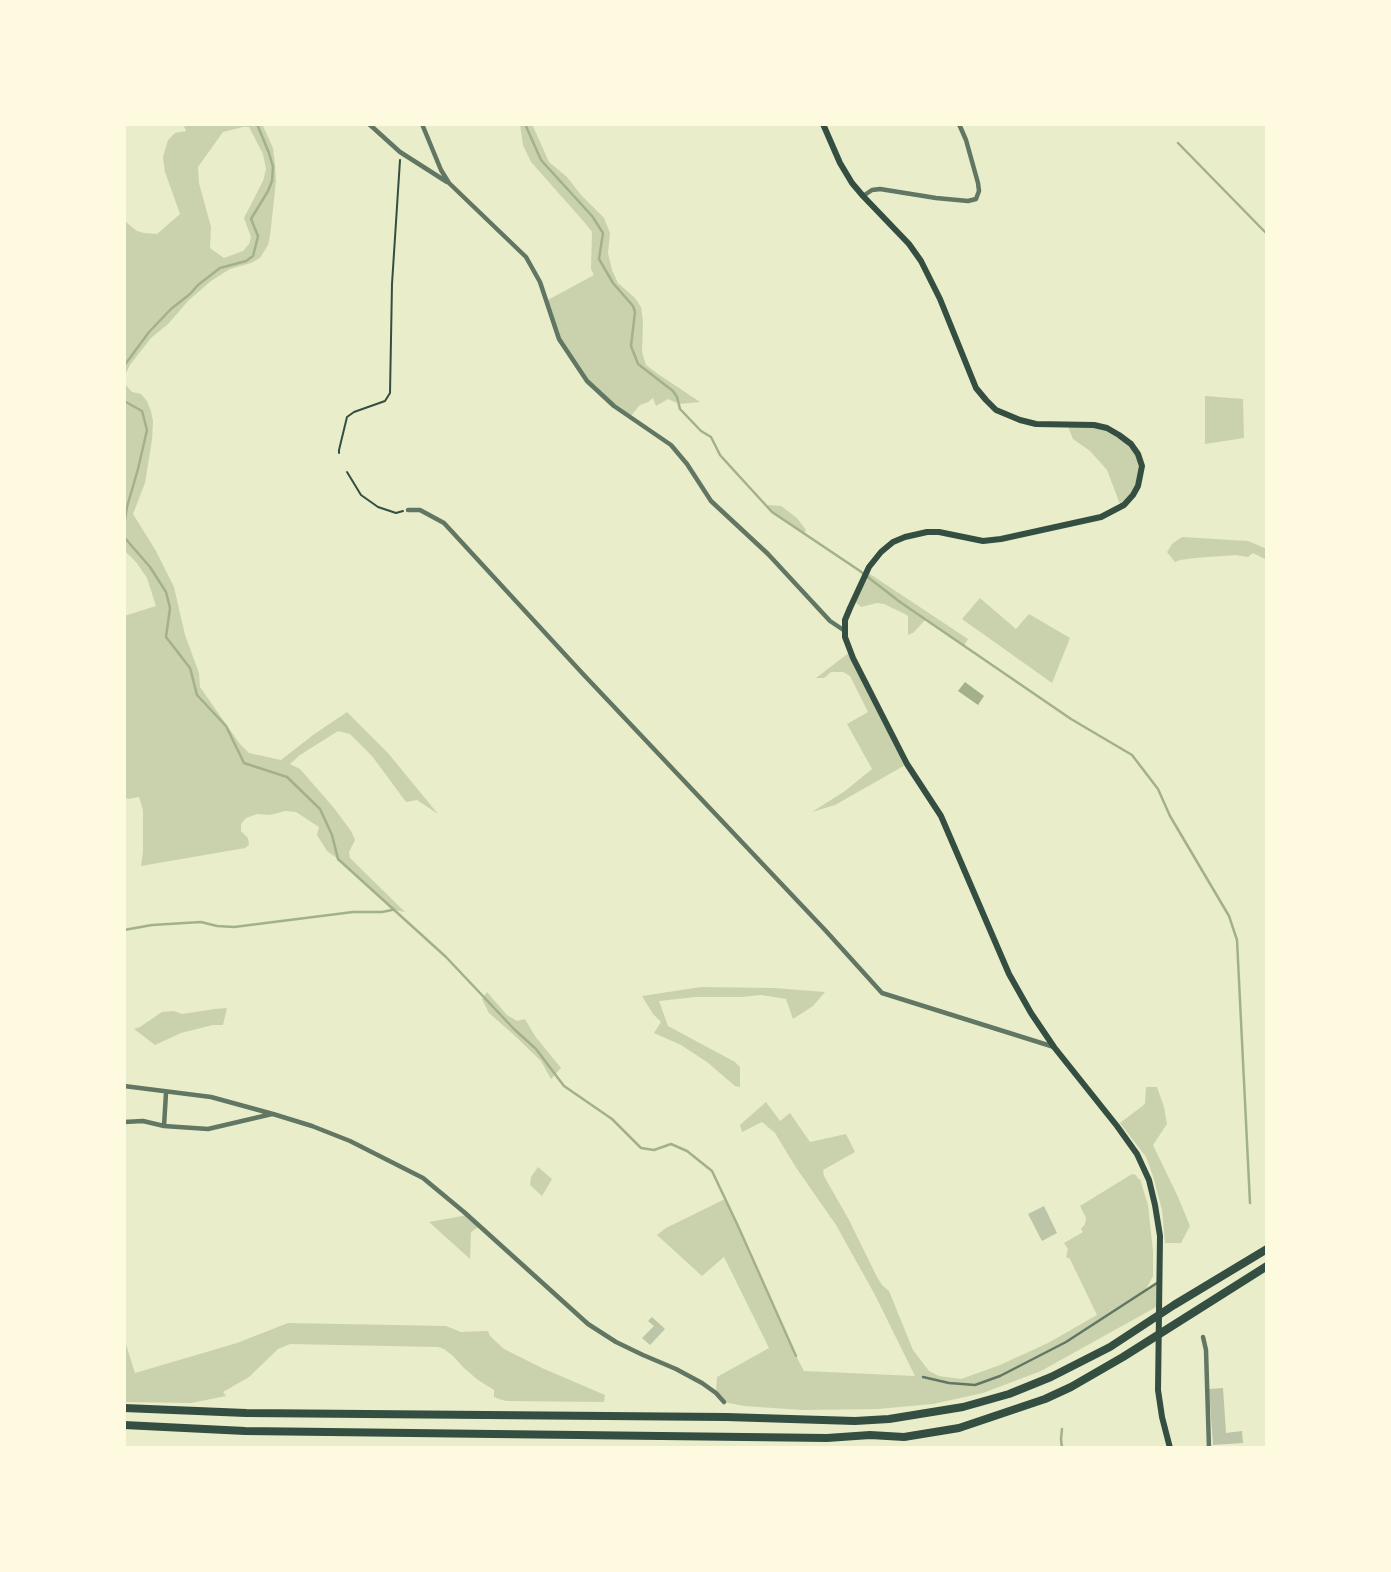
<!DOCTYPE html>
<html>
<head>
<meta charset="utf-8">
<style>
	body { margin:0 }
	#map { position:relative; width:1391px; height:1572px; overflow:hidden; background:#e9edc9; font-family:"Varela Round",sans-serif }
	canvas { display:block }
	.frame { position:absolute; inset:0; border:126px solid #fefae0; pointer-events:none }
</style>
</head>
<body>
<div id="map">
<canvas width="1391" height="1572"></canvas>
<div class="frame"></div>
</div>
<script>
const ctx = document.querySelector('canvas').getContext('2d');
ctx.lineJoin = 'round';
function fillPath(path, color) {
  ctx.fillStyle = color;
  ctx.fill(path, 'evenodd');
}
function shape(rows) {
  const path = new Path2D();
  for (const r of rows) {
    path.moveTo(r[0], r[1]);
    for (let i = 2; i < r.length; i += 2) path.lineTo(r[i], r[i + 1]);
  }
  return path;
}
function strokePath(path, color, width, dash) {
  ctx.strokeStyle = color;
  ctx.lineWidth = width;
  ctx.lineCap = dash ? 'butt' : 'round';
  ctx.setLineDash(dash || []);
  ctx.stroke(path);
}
fillPath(shape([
	[183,124,262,124,273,148,275,164,276,181,270,236,268,245,260,258,251,263,230,269,211,281,189,300,168,324,151,338,130,365,124,377,124,218,128,224,137,231,144,233,157,234,180,214,165,172,163,157,168,140,175,133,186,131],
	[243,127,249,127,263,154,266,169,263,181,244,218,251,237,249,244,243,251,224,258,210,248,211,227,199,183,198,167,223,132],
	[520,124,532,124,549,162,567,177,581,195,604,218,610,233,608,253,612,270,618,283,635,298,641,307,643,321,642,352,646,365,658,374,700,402,679,404,668,399,656,406,653,398,648,402,640,405,630,417,587,381,559,339,546,301,594,275,591,269,592,232,585,223,531,162,523,145],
	[124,383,132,392,141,394,147,401,151,411,153,421,152,440,145,483,133,514,156,551,174,587,185,635,199,673,200,687,240,744,249,753,281,760,313,735,347,712,388,753,438,814,417,800,406,802,372,756,350,734,338,731,300,755,290,764,300,769,334,808,351,831,355,840,349,852,350,858,405,912,394,910,338,859,327,851,317,835,319,827,296,812,285,811,270,815,257,814,246,818,241,824,241,831,248,838,249,845,245,848,141,866,143,852,143,810,139,797,128,799,124,797,124,616,156,606,147,578,136,562,124,550],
	[1205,396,1243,399,1244,438,1205,444],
	[1067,424,1107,428,1131,444,1142,466,1138,486,1121,507,1107,470,1090,451,1073,439],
	[767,505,781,506,797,518,806,530,804,534,772,512],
	[1182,537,1248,541,1267,549,1267,560,1253,553,1248,557,1236,555,1195,558,1180,560,1175,562,1167,552,1172,544],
	[867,572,968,639,964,646,926,619,913,633,908,635,908,616,905,614,884,604,877,603,861,607,853,600],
	[980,598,1016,629,1029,614,1070,638,1052,683,962,619],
	[850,652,907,764,835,805,812,812,845,791,872,769,847,724,868,712,850,676,843,672,831,672,824,678,816,678],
	[701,987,774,988,825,992,813,1006,793,1019,786,999,761,995,742,997,696,997,659,1001,668,1026,735,1062,740,1067,740,1087,735,1086,707,1062,681,1045,654,1033,661,1022,653,1014,642,996],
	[487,992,507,1015,517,1021,525,1019,535,1036,561,1068,551,1079,541,1061,514,1035,489,1013,482,999],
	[227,1008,223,1025,213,1025,181,1033,155,1045,134,1029,140,1027,162,1012,174,1011,182,1014,215,1009],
	[1146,1087,1157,1087,1164,1107,1167,1124,1153,1145,1178,1197,1190,1226,1181,1243,1165,1243,1162,1210,1153,1176,1146,1157,1120,1123,1145,1104],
	[766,1102,780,1121,790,1113,810,1142,846,1134,855,1152,823,1170,824,1176,849,1220,877,1277,882,1285,889,1291,913,1350,929,1371,939,1376,961,1379,1000,1365,1048,1343,1097,1315,1070,1259,1066,1257,1068,1249,1064,1243,1083,1232,1081,1229,1085,1224,1086,1218,1080,1206,1132,1174,1136,1175,1138,1179,1140,1179,1148,1205,1153,1251,1153,1276,1146,1289,1158,1282,1158,1306,1041,1371,983,1393,933,1404,878,1409,802,1410,744,1406,724,1402,716,1393,717,1377,769,1348,724,1257,702,1276,657,1235,666,1228,725,1199,796,1356,804,1371,915,1376,875,1295,836,1225,795,1166,775,1133,762,1122,742,1132,740,1125],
	[538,1167,552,1179,542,1196,530,1185,531,1177],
	[468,1215,480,1226,471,1232,470,1259,429,1222],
	[288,1323,446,1326,461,1332,488,1331,490,1336,504,1349,542,1368,605,1395,604,1402,506,1401,499,1399,494,1397,494,1390,478,1380,464,1368,453,1356,444,1349,438,1347,290,1344,278,1349,249,1377,223,1392,226,1396,191,1403,124,1402,124,1338,135,1373,237,1343]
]), '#cad2ad');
fillPath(shape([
	[965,682,984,696,978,705,958,691]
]), '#a3b18a');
strokePath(shape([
	[525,124,541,160,592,216,603,233,599,259,613,283,633,306,635,312,631,346,638,364,673,391,677,397,680,409,701,431,711,437,720,455,729,465,772,512,860,571,900,602,1071,719,1132,755,1158,789,1170,816,1229,916,1237,940,1250,1203],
	[1178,143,1267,234],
	[124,366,149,332,171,309,190,294,198,285,220,268,246,261,253,256,258,236,251,219,268,191,272,181,273,167,269,153,257,124],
	[124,401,142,411,147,430,138,469,127,507,124,525],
	[124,537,150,567,166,592,170,608,166,637,190,668,197,695,226,726,244,763,287,777,320,809,332,835,338,859,446,957,514,1029,536,1049,564,1086,612,1119,641,1148,654,1150,671,1144,687,1151,712,1171,738,1226,796,1356],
	[124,930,152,925,201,922,217,926,234,927,353,912,382,912,392,910],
	[1062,1429,1061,1439,1062,1448]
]), '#a3b18a', 2.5);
fillPath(shape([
	[1044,1206,1057,1233,1042,1241,1028,1214],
	[652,1317,665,1329,650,1345,642,1338,654,1326,648,1321],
	[1223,1388,1226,1433,1242,1431,1243,1443,1213,1445,1209,1389]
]), '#bcc5a7');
strokePath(shape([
	[339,453,339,450,347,417,354,412,385,401,390,393,392,284,400,160],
	[347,472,361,495,378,507,396,513,403,511]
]), '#344e41', 2);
strokePath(shape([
	[923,1377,949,1383,975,1385,1000,1376,1066,1342,1157,1283]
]), '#617663', 2.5);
strokePath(shape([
	[369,124,400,152,447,182],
	[422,124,441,170,449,183,526,257,540,282,559,339,587,381,614,406,671,445,687,464,711,501,768,554,830,621,845,631],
	[863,196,872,190,880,189,936,198,968,201,976,199,979,191,978,183,966,140,959,124],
	[408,510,420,510,444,523,583,674,826,931,882,993,1054,1047],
	[124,1086,211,1097,273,1114,312,1126,350,1141,423,1178,464,1212,588,1324,616,1342,643,1355,676,1369,702,1383,716,1393,724,1402],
	[124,1122,143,1121,164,1126,208,1129,272,1114],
	[164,1126,166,1093],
	[1203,1337,1206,1350,1209,1448]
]), '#617663', 4.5);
strokePath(shape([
	[823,124,840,163,852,183,863,196,909,244,921,261,940,299,976,388,986,400,996,410,1020,420,1036,424,1094,425,1107,428,1119,435,1131,444,1138,454,1142,466,1138,486,1133,495,1124,505,1101,517,1001,539,983,541,939,532,927,532,905,537,893,542,881,552,869,567,850,608,845,620,845,637,853,658,907,764,941,816,1009,974,1031,1013,1054,1047,1117,1126,1137,1154,1149,1180,1155,1205,1160,1236,1158,1390,1162,1417,1170,1448]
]), '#344e41', 6);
strokePath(shape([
	[124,1408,246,1413,726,1417,855,1421,889,1419,963,1407,1009,1394,1051,1377,1110,1347,1174,1305,1267,1249],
	[124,1425,245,1431,827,1438,870,1435,904,1437,959,1428,1045,1399,1071,1387,1123,1357,1267,1266]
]), '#344e41', 8);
</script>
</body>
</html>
